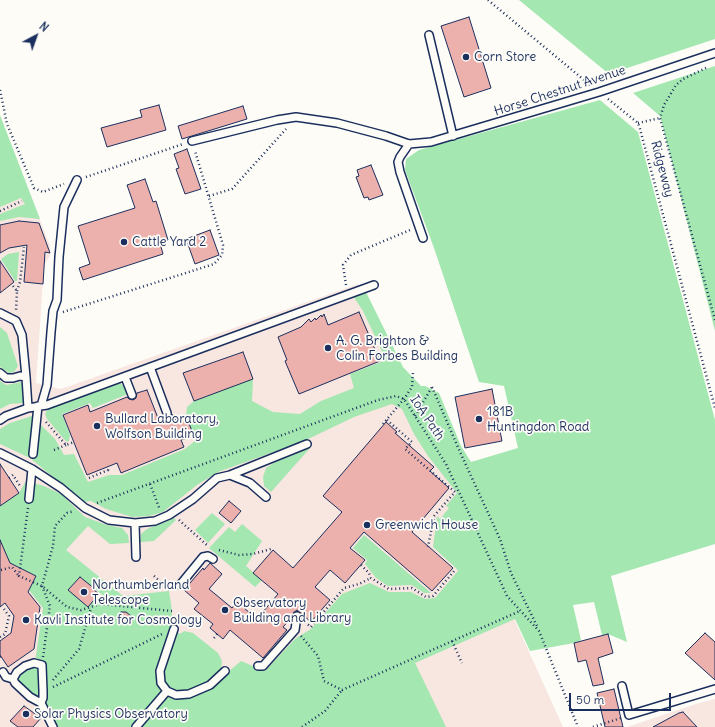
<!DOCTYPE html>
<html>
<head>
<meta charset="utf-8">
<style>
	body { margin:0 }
	#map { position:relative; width:715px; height:727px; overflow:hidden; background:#fdfcf7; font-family:Delius,sans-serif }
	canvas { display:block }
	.north { position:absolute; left:16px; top:16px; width:40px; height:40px; -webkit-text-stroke:3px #fdfcf7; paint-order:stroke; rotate:41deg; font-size:11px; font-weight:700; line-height:16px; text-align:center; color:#1b2f5e }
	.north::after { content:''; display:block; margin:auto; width:14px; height:18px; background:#1b2f5e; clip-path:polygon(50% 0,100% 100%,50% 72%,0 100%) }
	.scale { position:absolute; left:569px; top:693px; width:102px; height:18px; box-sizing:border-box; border:2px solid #1b2f5e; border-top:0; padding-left:5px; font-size:12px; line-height:14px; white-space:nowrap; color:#1b2f5e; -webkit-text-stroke:3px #fdfcf7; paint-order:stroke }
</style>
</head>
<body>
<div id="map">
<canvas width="715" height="727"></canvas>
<div class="north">N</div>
<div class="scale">50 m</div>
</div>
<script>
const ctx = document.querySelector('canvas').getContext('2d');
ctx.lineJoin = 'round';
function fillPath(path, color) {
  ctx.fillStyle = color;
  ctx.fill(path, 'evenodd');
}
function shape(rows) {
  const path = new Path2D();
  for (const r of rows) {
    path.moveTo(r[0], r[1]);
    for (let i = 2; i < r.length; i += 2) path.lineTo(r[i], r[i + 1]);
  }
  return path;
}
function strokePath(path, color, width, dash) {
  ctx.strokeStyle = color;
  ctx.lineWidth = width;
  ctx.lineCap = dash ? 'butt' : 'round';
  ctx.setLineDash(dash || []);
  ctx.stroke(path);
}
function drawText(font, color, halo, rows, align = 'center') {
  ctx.font = font + ' Delius,sans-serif';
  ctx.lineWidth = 3.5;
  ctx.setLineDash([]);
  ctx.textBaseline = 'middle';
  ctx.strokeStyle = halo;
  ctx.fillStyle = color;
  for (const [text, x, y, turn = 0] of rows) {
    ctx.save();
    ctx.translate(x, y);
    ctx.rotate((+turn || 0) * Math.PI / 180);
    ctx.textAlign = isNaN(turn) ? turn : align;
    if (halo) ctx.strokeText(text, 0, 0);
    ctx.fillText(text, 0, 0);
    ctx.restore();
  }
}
fillPath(shape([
	[10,141,50,246,50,256,44,265,36,383,61,389,358,284,415,400,563,727,0,727,0,409,10,404,0,402,0,142],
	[715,699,715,727,627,727,699,703]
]), '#f8e6e1');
fillPath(shape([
	[519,0,715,0,715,39,609,74],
	[715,66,715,331,660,116,633,93],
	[600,100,638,132,715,420,715,544,611,576,627,642,608,634,602,635,594,602,573,605,581,640,574,643,530,651,515,619,415,663,446,727,56,727,45,701,43,664,35,662,43,608,14,571,6,554,0,550,0,506,19,493,26,481,44,486,61,494,85,517,107,525,122,528,128,535,129,543,110,544,88,526,66,550,123,596,169,591,172,611,171,626,180,634,184,631,193,633,218,653,222,661,221,669,228,672,241,661,265,671,296,638,311,629,342,594,370,583,389,592,411,592,425,599,435,598,458,571,456,568,433,547,437,516,440,519,449,508,446,506,457,493,428,456,414,434,402,409,392,404,354,417,304,441,218,472,197,485,163,512,149,516,132,517,106,509,91,501,83,502,30,458,0,444,0,429,10,423,35,415,38,422,55,439,64,455,74,454,88,482,109,475,122,475,185,449,201,436,193,436,186,416,187,407,194,401,253,379,252,401,273,412,300,414,321,401,354,388,350,374,386,360,363,311,349,290,362,284,403,367,421,386,425,386,439,393,461,446,471,462,518,448,504,386,479,382,434,248,405,170,406,159,419,150],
	[80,577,106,598,93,601,88,607,69,590],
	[0,115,40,219,19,217,0,221,0,214,25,204,21,198,0,207],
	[19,252,17,281,15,281,1,259,8,254],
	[0,327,7,333,18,366,14,372,9,373,0,367],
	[0,381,6,385,22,382,25,403,10,404,0,409],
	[118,382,124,386,128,394,93,408,90,403,62,414,70,435,69,441,67,442,64,439,47,419,45,414,48,408],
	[311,447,271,492,264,486,263,477,266,468,275,462],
	[212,513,225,524,208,543,195,530],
	[174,518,176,520,154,541,140,542,141,534,147,529],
	[242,524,262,541,246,566,262,580,255,587,209,548,229,527,235,532],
	[364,535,431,593,424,593,412,585,388,586,376,578,365,564,367,560,353,548],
	[33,666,37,667,40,670,41,695,37,697,34,697,18,681,20,673,27,668]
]), '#a4e7b1');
const building = shape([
	[469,17,491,88,464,97,441,26,469,17],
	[159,105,166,130,107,147,101,128,142,117,140,110,159,105],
	[243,106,247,119,182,139,178,126,243,106],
	[187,149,201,189,185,194,176,169,179,168,174,154,187,149],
	[371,165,383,195,369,200,368,197,364,198,356,177,359,176,357,170,371,165],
	[145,179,153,202,156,201,168,240,160,243,163,254,83,280,79,268,90,264,78,226,135,208,127,185,145,179],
	[19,221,39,223,50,253,45,252,43,284,24,282,27,245,9,248,0,253,0,225,19,221],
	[210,230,219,255,195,264,186,239,210,230],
	[0,261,14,282,0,293,0,261],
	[359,312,380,361,299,394,285,361,287,360,278,337,301,327,309,319,311,322,315,318,316,320,321,315,322,317,324,314,328,325,359,312],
	[243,352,253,379,194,401,183,373,243,352],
	[492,389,502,441,465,448,455,397,492,389],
	[147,390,158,418,164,417,168,418,172,414,174,420,186,416,194,436,181,440,184,447,121,473,117,463,87,475,63,415,88,405,90,412,127,397,129,399,133,400,136,398,137,393,147,390],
	[386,422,397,432,395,433,434,467,430,471,449,488,412,532,453,568,432,591,364,532,350,548,365,560,345,583,330,570,315,587,330,600,311,622,297,610,293,613,292,617,283,627,287,630,263,658,230,630,223,639,210,628,213,624,194,609,199,603,184,590,203,568,204,570,210,563,222,574,209,589,232,608,237,602,257,619,278,594,253,573,273,550,293,568,342,512,323,496,386,422],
	[0,464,19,493,0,506,0,464],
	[229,501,241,511,231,523,219,513,229,501],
	[0,540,10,563,36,576,28,592,40,607,34,649,8,667,0,655,0,641,11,633,14,616,5,603,0,607,0,540],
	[80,577,95,589,94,590,99,594,88,607,68,590,80,577],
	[121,612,126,612,131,616,124,625,118,620,117,616,121,612],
	[705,633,715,642,715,680,685,653,705,633],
	[608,634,613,653,598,658,604,684,593,686,586,660,578,662,574,643,608,634],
	[614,689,623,727,605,727,597,693,614,689],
	[24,706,41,718,33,727,18,727,10,721,24,706],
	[683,712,697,727,653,727,679,713,683,712]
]);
fillPath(building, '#ecb1ad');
strokePath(building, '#1b2f5e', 1);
const lane = shape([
	[429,35,453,136],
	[192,141,277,120,296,117,337,123,386,136,409,144,431,142,599,92,715,53],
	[409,144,400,157,398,162,400,172,423,238],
	[0,313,16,321,22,335,26,377,20,376,13,378,6,378,0,373],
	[150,367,167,413],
	[26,377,28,408],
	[125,377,132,395],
	[41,406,47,385,51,332,53,311,57,300,59,257,64,207,77,180],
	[0,420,6,416,28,408,47,405,374,285],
	[0,453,32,469,61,488,85,508,109,520,135,523,155,521,169,515,193,499,217,478,230,475,250,483,266,497],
	[33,454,38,406],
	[230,475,307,444],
	[29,499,32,469],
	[135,523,136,557],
	[180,585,203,557,208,556,213,559],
	[174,629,160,671,161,683,167,691,176,695,189,694,210,685,225,671],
	[34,663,42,665,43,691,43,698,41,703,30,697,15,683,13,679,17,672,25,666,34,663],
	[258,666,263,666,295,630,297,616],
	[3,672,6,677,13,679],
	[622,686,629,715,715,689],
	[41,703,53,727],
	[136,727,167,691]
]);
strokePath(lane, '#1b2f5e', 10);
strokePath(shape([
	[488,0,590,85],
	[706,68,683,79,676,85,664,105,660,118,715,320],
	[0,90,7,124,34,188,43,192,64,184],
	[608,99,638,123,640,129,715,408],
	[638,123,660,118],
	[86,177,183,144],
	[209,196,232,189,286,129],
	[0,211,22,201],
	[346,285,343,265,351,255,410,230],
	[13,286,17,291,16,311],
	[17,291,20,282,24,247],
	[63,312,214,264,222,255,223,245,195,151],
	[432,387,460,452,500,539,511,573,538,628],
	[415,416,432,387],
	[387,420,412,442,405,449,455,492,434,516,428,547],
	[46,422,66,445,74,442],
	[383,424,404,399,412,387,413,372],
	[54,450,66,445],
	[9,478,13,475,20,486],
	[89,478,108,470,107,467],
	[150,484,160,510],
	[97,503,378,400,396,396,404,399,446,464,507,596,539,631,578,727],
	[28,508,19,576,42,586,67,607,81,610,100,604,172,611],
	[179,520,208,546],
	[219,550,239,555,253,554,271,549],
	[361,565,369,573,371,578,389,589,412,588,426,597,433,596,455,570],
	[1,570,12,567,19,576],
	[154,576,170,590],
	[305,622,311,627,344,588,359,584,371,578],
	[301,636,318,656,324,681,342,690,520,611],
	[0,637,5,634,9,616,4,609],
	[214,638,217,634],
	[452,641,462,663],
	[0,657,1,656],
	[43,657,50,606,42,586,53,546,55,526,67,513,74,511],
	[53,680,79,649,91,608],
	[53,687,162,634],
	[302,727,325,711,342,690],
	[593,727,621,718]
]), '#1b2f5e', 2.5, [1, 3]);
strokePath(lane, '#fdfcf7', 7);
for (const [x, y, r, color] of [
	[466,57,4,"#1b2f5e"],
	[124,242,4,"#1b2f5e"],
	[328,348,4,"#1b2f5e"],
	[479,419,4,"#1b2f5e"],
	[97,426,4,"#1b2f5e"],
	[367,525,4,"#1b2f5e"],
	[84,592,4,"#1b2f5e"],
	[225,610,4,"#1b2f5e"],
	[26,620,4,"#1b2f5e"],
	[26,714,4,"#1b2f5e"]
]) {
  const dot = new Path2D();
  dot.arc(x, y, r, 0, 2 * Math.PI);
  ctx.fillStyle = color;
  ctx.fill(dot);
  strokePath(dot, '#fdfcf7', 1.5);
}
drawText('13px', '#1b2f5e', '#fdfcf7', [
	["Corn Store",474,57],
	["Cattle Yard 2",132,242],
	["A. G. Brighton &",336,341],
	["Colin Forbes Building",336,356],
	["181B",487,412],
	["Huntingdon Road",487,427],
	["Bullard Laboratory,",105,419],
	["Wolfson Building",105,434],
	["Greenwich House",375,525],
	["Northumberland",92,585],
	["Telescope",92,600],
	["Observatory",233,603],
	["Building and Library",233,618],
	["Kavli Institute for Cosmology",34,620],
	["Solar Physics Observatory",34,714]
], 'left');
drawText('13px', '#1b2f5e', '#fdfcf7', [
	["Horse Chestnut Avenue",560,91,-18],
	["Ridgeway",662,169,75],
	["IoA Path",427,418,56]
]);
</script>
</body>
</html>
